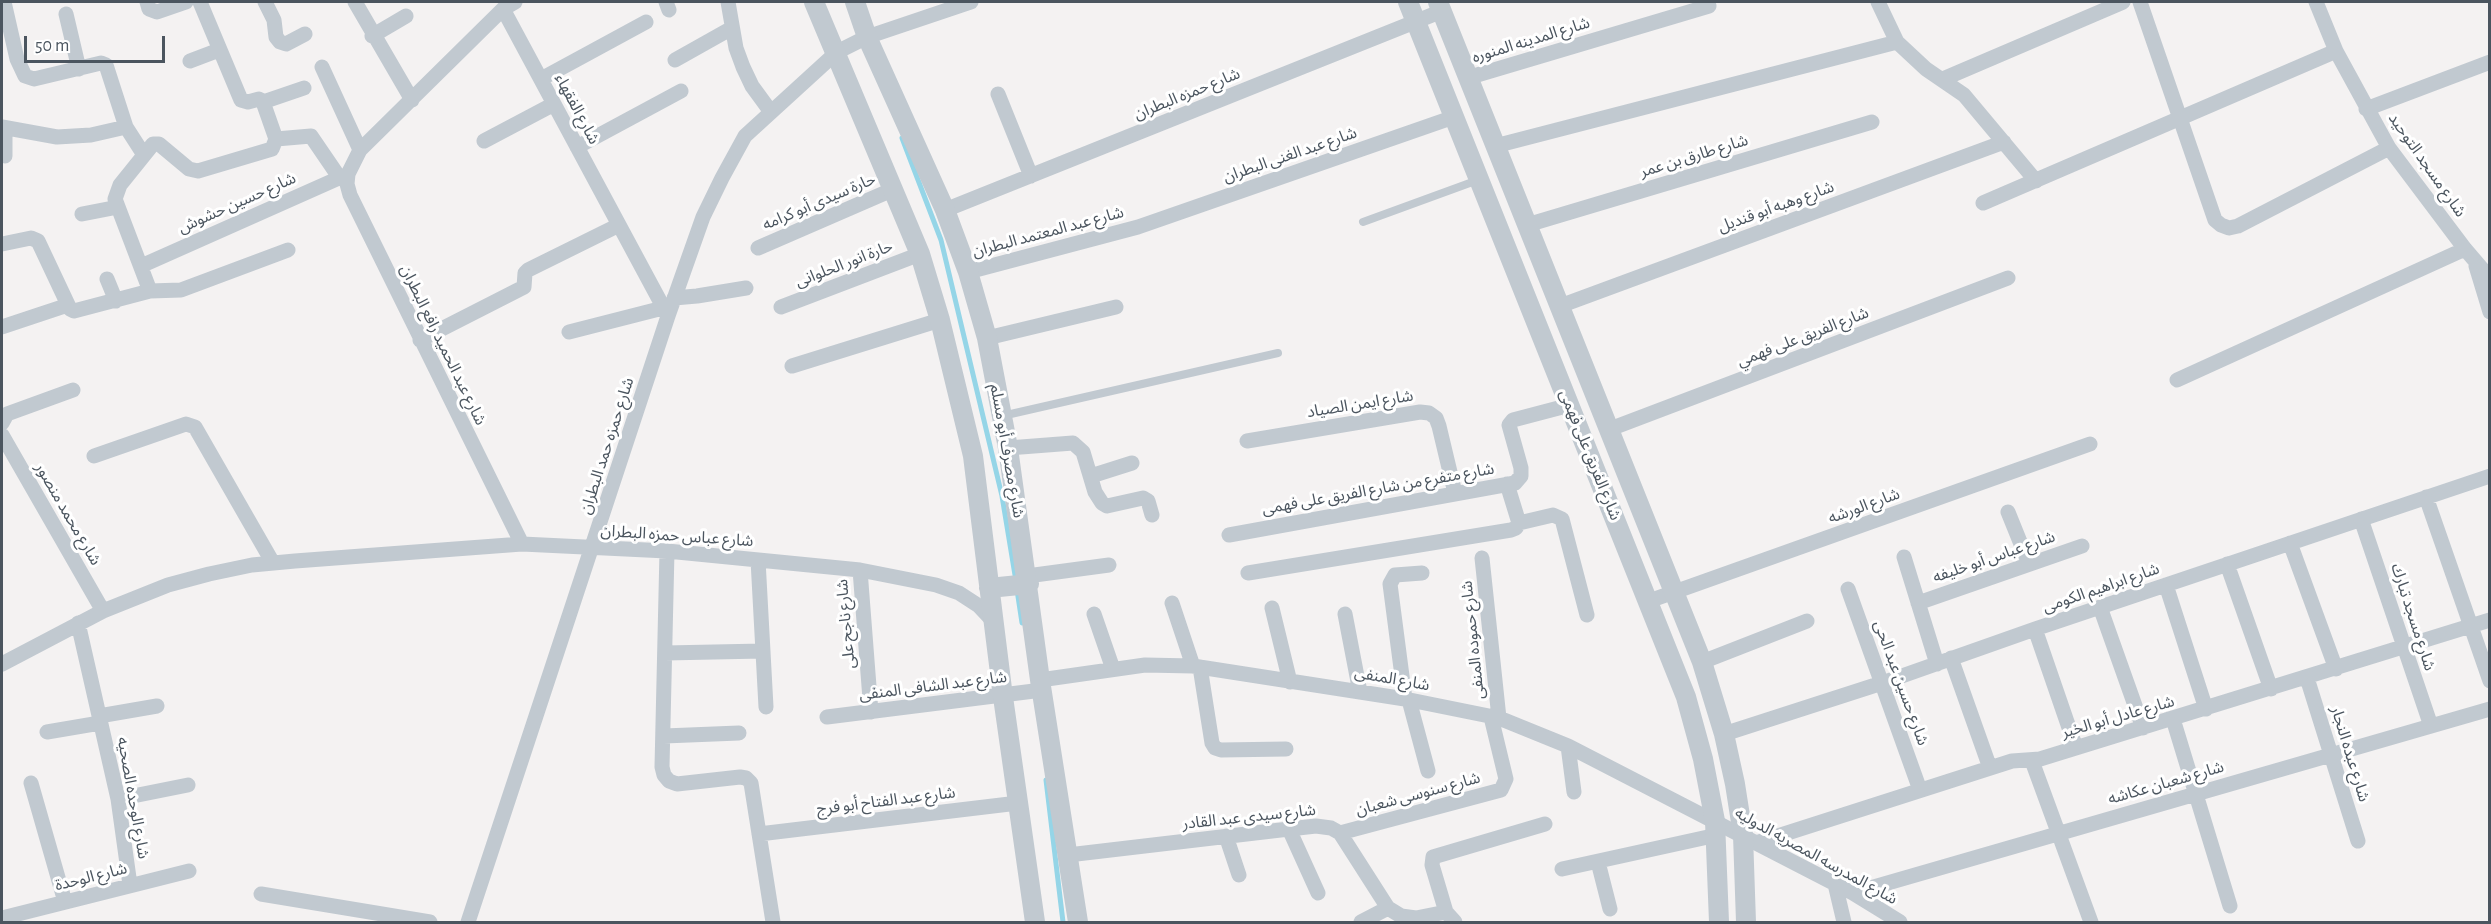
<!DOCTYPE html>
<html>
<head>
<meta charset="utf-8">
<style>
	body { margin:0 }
	#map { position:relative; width:2491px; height:924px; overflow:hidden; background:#f4f2f2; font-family:"Alegreya Sans",sans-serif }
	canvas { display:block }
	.frame { position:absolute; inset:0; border:3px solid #4b555f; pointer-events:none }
	.scale { position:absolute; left:24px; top:36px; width:141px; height:27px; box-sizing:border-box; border:3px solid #4b555f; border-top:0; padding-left:8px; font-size:18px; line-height:21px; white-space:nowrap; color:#4b555f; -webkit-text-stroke:4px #fff; paint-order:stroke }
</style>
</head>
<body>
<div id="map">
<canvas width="2491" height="924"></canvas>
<div class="frame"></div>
<div class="scale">50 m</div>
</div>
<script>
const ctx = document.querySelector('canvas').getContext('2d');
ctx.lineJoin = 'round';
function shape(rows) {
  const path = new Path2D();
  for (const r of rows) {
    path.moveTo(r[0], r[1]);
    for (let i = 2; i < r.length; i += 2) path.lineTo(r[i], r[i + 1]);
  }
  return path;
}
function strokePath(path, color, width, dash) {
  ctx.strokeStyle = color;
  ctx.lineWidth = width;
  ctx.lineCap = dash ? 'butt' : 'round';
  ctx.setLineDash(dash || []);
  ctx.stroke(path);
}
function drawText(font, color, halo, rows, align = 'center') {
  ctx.font = font + ' "Alegreya Sans","Noto Sans Arabic",sans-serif';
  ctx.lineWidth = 6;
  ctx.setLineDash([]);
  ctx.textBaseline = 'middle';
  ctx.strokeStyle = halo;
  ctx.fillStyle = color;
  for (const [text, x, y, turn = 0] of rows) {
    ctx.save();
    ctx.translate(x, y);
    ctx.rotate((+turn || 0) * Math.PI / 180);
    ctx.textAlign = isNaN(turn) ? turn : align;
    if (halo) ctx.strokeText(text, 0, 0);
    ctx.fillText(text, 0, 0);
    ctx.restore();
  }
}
strokePath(shape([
	[902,138,941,240,1002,496,1016,581],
	[1017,590,1022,623],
	[1046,780,1063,922]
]), '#95d5e7', 5);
strokePath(shape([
	[1363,222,1478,180],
	[1002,416,1278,353]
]), '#c1c9d0', 8);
strokePath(shape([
	[4,2,17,59,25,76,34,79,101,63,106,65,126,127,144,155],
	[147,2,149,9,157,12,186,2],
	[200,2,241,100,248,102,259,99,263,102],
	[265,2,274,20,276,37,280,42,286,44,305,34],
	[355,2,412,100],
	[515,2,503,9,360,150,348,174,347,184,350,195,522,544],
	[666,2,669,10],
	[728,2,736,48,743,67,752,86,771,112],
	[1878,2,1897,42,1926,69,1964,95,2036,181],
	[2140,2,2215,220,2221,225,2229,228,2238,226,2389,148],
	[2316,2,2336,51,2389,148,2465,249,2490,278],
	[503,9,668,316],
	[66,14,79,69],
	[372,36,406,16],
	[675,60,732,28],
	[190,61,219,50],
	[322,67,360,150],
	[1467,78,1709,6],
	[541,79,646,22],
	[1943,79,2123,2],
	[998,94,1031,176],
	[263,102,304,88],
	[263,102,276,139],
	[2366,109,2490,62],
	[2,127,57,137,91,135,126,127],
	[276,139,311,136,339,177],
	[484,141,554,104],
	[1495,146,1897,42],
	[577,147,681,91],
	[5,156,5,128],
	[1983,203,2336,51],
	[945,210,1442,11],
	[82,214,118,207],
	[1527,225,1872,122],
	[2,244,31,238,38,241,70,309,74,311,150,291,181,290,288,250],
	[758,248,894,189],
	[141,266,348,174],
	[2476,266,2490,312],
	[968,272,1138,227,1454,117],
	[107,279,116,301],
	[150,291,115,199,120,185,153,144,159,144,189,169,198,171,272,149,276,139],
	[674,298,697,296,746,288],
	[1560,306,2004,142],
	[781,307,920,254],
	[2,327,68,305],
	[569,332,663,308],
	[987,338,1116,307],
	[420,340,524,287,525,273,528,270,619,225],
	[792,366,940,320],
	[2177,380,2465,249],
	[2,423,7,414,73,390],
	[1610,429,2008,278],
	[2,435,103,611],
	[1247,441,1420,412,1429,413,1436,418,1439,426,1455,493],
	[1008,448,1073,443,1083,452,1095,492,1102,503,1107,506,1143,498,1148,501,1152,515],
	[94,456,186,424,195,427,273,563],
	[1091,476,1132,463],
	[2426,497,2490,681],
	[2008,512,2029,564],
	[2361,519,2431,726],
	[1519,523,1553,515,1562,519,1587,615],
	[1229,535,1515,483,1521,476,1521,468,1509,425,1513,420,1570,405],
	[2290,543,2336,669],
	[667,551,662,767,664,775,669,781,677,784,740,777,746,778,751,783,773,922],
	[1904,557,1937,664],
	[1482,558,1499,718],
	[758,560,766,707],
	[2227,564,2271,689],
	[860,570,871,712],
	[1248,573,1511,530,1516,528,1519,523,1507,484],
	[1027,576,1109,565],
	[2166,585,2206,709],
	[1848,589,1920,790],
	[1649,601,2090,444],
	[1172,603,1193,666],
	[1918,603,2082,546],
	[2100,607,2143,728],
	[1272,608,1290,682],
	[1094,614,1113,669],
	[1345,614,1360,692],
	[78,623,118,799,130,885],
	[2035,629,2076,748],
	[665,653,763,651],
	[1951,658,1990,768],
	[1702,662,1807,621],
	[2,664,103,611,168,585,209,574,252,565,295,561,522,544,667,551,860,570,936,585,959,593,979,606,994,622],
	[1200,667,1212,743,1215,748,1221,750,1286,749],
	[2307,678,2358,841],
	[1040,680,1145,665,1193,666,1405,699,1499,718,1568,746,1853,893,1900,922],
	[1405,699,1390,584,1395,575,1422,573],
	[1409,700,1428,771],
	[99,716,157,706],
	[827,717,1042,690],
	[2173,719,2230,906],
	[47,732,100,723],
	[1724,734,1882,683,2035,629,2490,476],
	[664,736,739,733],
	[1568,746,1574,792],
	[2032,761,2091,922],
	[31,783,65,902],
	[118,799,188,785],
	[1289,829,1318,893],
	[1340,833,1501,790,1506,779,1491,717],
	[759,834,1018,803],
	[1226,836,1239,875],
	[1756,843,2012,761,2040,759,2490,620],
	[1068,855,1289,829,1316,826,1331,828,1340,833,1388,908,1401,916,1416,918,1446,912,1455,922],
	[1598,862,1610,909],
	[1562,869,1717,835],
	[1835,884,1844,922],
	[1853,893,2490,709],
	[261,894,430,922],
	[1446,912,1432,865,1433,857,1545,824],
	[2,918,189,871],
	[468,922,668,316,703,217,722,178,745,136,837,52,867,37,971,2],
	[1361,922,1388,908]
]), '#c1c9d0', 15);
strokePath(shape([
	[814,2,920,254,940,320,973,456,1003,697,1035,922],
	[855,2,867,37,945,210,968,272,987,338,1008,448,1040,680,1078,922],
	[1408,2,1686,697,1703,759,1715,821,1719,922],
	[1438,2,1702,662,1724,734,1735,784,1743,835,1746,922],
	[989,588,1029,584]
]), '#c1c9d0', 20);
drawText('16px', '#4b555f', '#fff', [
	["شارع المدينه المنوره",1531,40,-17],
	["شارع حمزه البطران",1187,94,-22],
	["شارع الفقهاء",577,109,62],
	["شارع عبد الغنى البطران",1290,155,-19],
	["شارع طارق بن عمر",1694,156,-17],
	["شارع مسجد التوحيد",2427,165,55],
	["حارة سيدى أبو كرامه",819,202,-23],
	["شارع حسين حشوش",237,203,-24],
	["شارع وهبه أبو قنديل",1776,207,-20],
	["شارع عبد المعتمد البطران",1048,232,-15],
	["حارة انور الحلوانى",844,264,-21],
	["شارع الفريق على فهمي",1803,337,-21],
	["شارع عبد الحميد رافع البطران",443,345,64],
	["شارع ايمن الصياد",1360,404,-9],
	["شارع حمزه حمد البطران",607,446,-72],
	["شارع مصرف أبو مسلم",1007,451,80],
	["شارع الفريق على فهمى",1590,455,68],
	["شارع متفرع من شارع الفريق على فهمى",1378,489,-10],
	["شارع الورشه",1864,506,-20],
	["شارع محمد منصور",68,514,60],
	["شارع عباس حمزه البطران",677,536,4],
	["شارع عباس أبو خليفه",1994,557,-19],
	["شارع ابراهيم الكومى",2101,588,-19],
	["شارع مسجد تبارك",2413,617,72],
	["شارع ناجح على",846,624,-95],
	["شارع حموده المنفى",1473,640,-96],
	["شارع المنفى",1392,679,10],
	["شارع حسين عبد الحى",1901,683,70],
	["شارع عبد الشافى المنفى",933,686,-7],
	["شارع عادل أبو الخير",2118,717,-16],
	["شارع عبده النجار",2350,754,73],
	["شارع شعبان عكاشه",2166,783,-16],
	["شارع سنوسى شعبان",1418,794,-15],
	["شارع الوحده الصحيه",133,798,80],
	["شارع عبد الفتاح أبو فرج",886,801,-7],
	["شارع سيدى عبد القادر",1249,817,-6],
	["شارع المدرسه المصريه الدوليه",1816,856,29],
	["شارع الوحدة",91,877,-14]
]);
</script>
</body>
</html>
